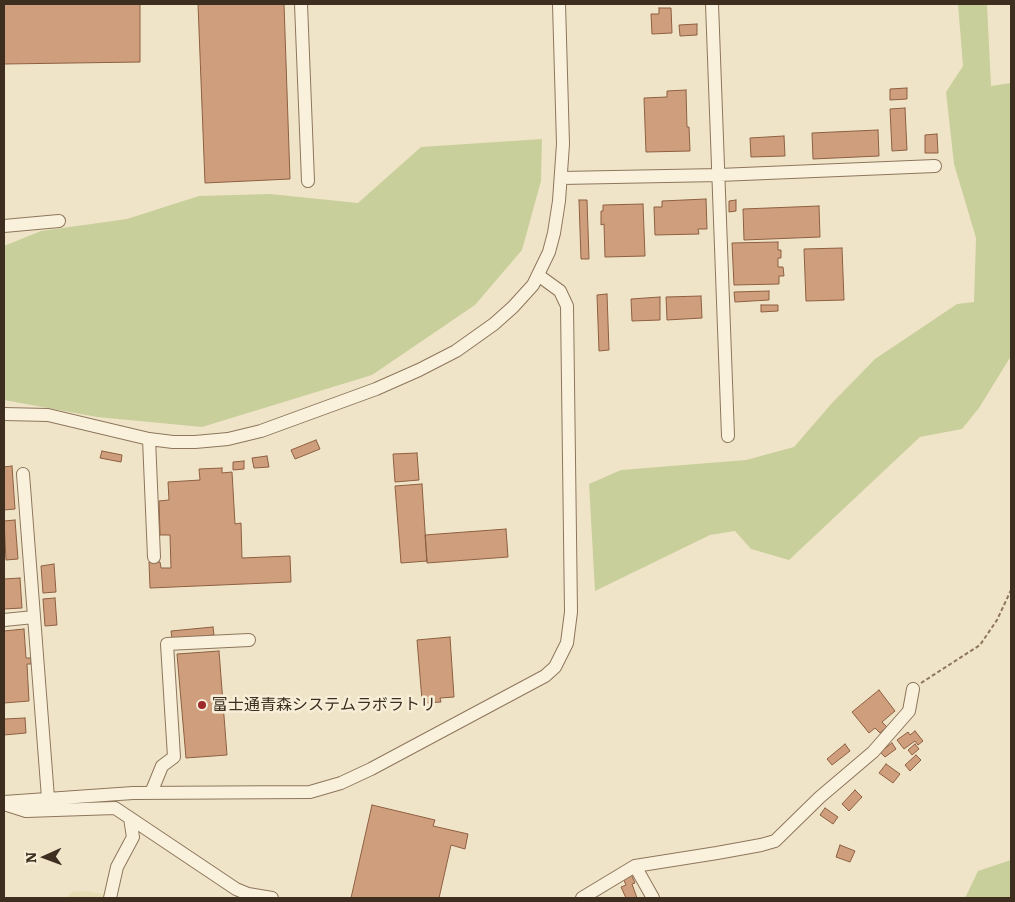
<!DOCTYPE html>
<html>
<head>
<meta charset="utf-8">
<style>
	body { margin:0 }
	#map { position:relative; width:1015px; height:902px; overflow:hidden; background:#f0e4c8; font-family:Literata,serif }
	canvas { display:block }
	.frame { position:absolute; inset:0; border:5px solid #3d2e20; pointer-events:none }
	.north { position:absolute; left:20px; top:832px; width:50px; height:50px; -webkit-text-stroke:4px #f7eed8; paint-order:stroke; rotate:268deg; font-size:14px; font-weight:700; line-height:20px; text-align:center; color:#3d2e20 }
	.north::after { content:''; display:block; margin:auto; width:18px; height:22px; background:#3d2e20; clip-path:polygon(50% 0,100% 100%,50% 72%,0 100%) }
</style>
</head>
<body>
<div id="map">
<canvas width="1015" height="902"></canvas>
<div class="frame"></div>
<div class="north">N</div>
</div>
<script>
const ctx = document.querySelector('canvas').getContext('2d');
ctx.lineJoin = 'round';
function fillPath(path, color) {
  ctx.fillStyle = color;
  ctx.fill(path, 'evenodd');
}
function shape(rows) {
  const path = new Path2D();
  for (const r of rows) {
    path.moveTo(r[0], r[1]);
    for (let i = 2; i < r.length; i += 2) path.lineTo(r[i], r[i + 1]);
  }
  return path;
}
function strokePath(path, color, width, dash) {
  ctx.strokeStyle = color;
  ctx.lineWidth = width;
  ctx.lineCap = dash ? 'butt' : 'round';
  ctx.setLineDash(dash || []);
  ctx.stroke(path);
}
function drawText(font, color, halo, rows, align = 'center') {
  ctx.font = font + ' Literata,"Noto Sans JP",serif';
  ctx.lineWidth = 5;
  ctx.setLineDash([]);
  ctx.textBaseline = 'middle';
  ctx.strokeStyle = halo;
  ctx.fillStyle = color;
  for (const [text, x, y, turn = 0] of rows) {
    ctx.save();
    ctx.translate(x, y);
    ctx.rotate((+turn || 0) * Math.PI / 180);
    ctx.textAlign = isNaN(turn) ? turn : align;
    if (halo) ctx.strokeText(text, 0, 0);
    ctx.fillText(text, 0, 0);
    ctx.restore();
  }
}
fillPath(shape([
	[84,891,105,894,105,898,66,898,72,892]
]), '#e6deb5');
fillPath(shape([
	[958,4,987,4,991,86,1011,83,1011,356,979,408,962,429,920,437,789,560,751,549,735,531,710,535,595,591,589,484,621,470,746,460,794,447,832,403,875,359,957,304,974,302,976,238,954,164,946,92,963,66],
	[542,139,541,181,522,250,475,305,372,375,202,427,97,417,4,400,4,246,41,231,127,219,199,196,270,194,358,203,421,147],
	[1011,860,1011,898,965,898,978,871]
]), '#c9cf9b');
const building = shape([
	[4,4,140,4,140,62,4,64,4,4],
	[198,4,284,4,290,179,205,183,198,4],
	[659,8,671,8,672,33,652,34,651,14,659,14,659,8],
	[697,24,697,35,680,36,679,25,697,24],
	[907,88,907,99,890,100,890,89,907,88],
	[686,90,687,127,689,127,690,151,646,152,644,98,667,97,667,91,686,90],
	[905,108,907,150,892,151,890,109,905,108],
	[878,130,879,156,813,159,812,133,878,130],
	[937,134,938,153,925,153,925,135,937,134],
	[784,136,785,156,751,157,750,138,784,136],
	[706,199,707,229,698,229,699,234,655,235,654,207,662,207,662,201,706,199],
	[579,200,587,200,589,259,581,259,579,200],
	[736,200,736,211,729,212,729,201,736,200],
	[643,204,645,256,605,257,604,224,601,225,601,211,603,211,603,205,643,204],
	[819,206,820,237,744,240,743,209,819,206],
	[778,242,778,250,781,250,781,258,778,258,778,267,783,267,784,276,779,276,779,284,734,285,732,243,778,242],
	[842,248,844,300,806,301,804,249,842,248],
	[769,291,769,300,735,302,734,292,769,291],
	[607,294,609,350,599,351,597,295,607,294],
	[701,296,702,318,667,320,666,297,701,296],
	[660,297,660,320,632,321,631,299,660,297],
	[761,305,778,305,778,311,761,312,761,305],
	[316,440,320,449,295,459,291,450,316,440],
	[102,451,122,455,121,462,100,458,102,451],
	[417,453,419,480,395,482,393,454,417,453],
	[267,456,269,467,254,468,252,458,267,456],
	[244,461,244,469,233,470,233,462,244,461],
	[12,466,15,509,4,510,4,467,12,466],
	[222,468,222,473,232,472,235,524,241,523,242,558,290,556,291,582,150,588,149,562,160,562,161,568,171,568,170,535,160,535,159,501,169,500,168,482,200,480,199,469,222,468],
	[422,484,427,561,401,563,395,486,422,484],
	[15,520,18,559,6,560,4,521,15,520],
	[506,529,508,557,427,563,425,535,506,529],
	[54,564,56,592,43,593,41,566,54,564],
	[20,578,22,608,4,609,4,579,20,578],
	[55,598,57,625,45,626,43,599,55,598],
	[213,627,214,635,172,639,171,631,213,627],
	[24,629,26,658,31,658,31,664,27,664,29,701,4,703,4,631,24,629],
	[450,637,454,697,440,698,441,702,426,703,426,699,422,700,417,640,450,637],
	[219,651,227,755,186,758,177,654,219,651],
	[879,690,895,711,882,722,887,727,880,733,875,728,869,733,852,712,879,690],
	[25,718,26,733,4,735,4,719,25,718],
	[915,731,923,741,918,745,915,741,904,749,897,740,908,732,910,735,915,731],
	[892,743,896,749,885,757,880,752,892,743],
	[845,744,850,751,832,765,827,759,845,744],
	[915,744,919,749,912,755,908,750,915,744],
	[916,755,921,760,910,771,905,765,916,755],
	[886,764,900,774,893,783,879,773,886,764],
	[855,790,862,797,849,811,842,804,855,790],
	[372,805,435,820,433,826,468,834,465,849,451,845,439,898,351,898,372,805],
	[825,808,838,817,833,824,820,815,825,808],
	[840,845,855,851,850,862,836,857,840,845],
	[631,874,635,883,632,884,637,898,626,898,621,887,626,885,623,878,631,874]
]);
fillPath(building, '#cf9f7d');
strokePath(building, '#8d5f41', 1);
const minor = shape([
	[301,4,308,181],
	[712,4,728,436],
	[561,178,719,175,935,166],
	[4,226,59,221],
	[4,414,48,415,149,439,173,442,195,442,228,439,261,431,376,389,419,370,456,351,494,324,513,307,533,285,549,252,554,233,559,201,563,144,559,4],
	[149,439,154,557],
	[23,474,48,798],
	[4,620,34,617],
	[151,793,162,766,174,757,167,644,249,640],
	[4,802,133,793,310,792,341,783,371,769,545,676,555,667,567,643,571,612,567,306,560,291,538,275],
	[4,804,26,811,115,808,130,818,133,837,117,867,110,898],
	[130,818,236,889,248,894,272,898],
	[635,866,653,898],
	[582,898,635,866,717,853,761,845,775,841,820,797,873,752,909,711,913,689]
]);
strokePath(minor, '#8d765c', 14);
strokePath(shape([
	[921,683,980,645,997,620,1011,590]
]), '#8d765c', 2, [4, 2.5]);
strokePath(minor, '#faf1dc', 12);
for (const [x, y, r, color] of [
	[202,705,5,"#9e2a2b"]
]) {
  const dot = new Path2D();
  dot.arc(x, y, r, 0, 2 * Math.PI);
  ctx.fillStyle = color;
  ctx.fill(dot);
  strokePath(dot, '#f7eed8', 2);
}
drawText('16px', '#3d2e20', '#f7eed8', [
	["富士通青森システムラボラトリ",212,705]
], 'left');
</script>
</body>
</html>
